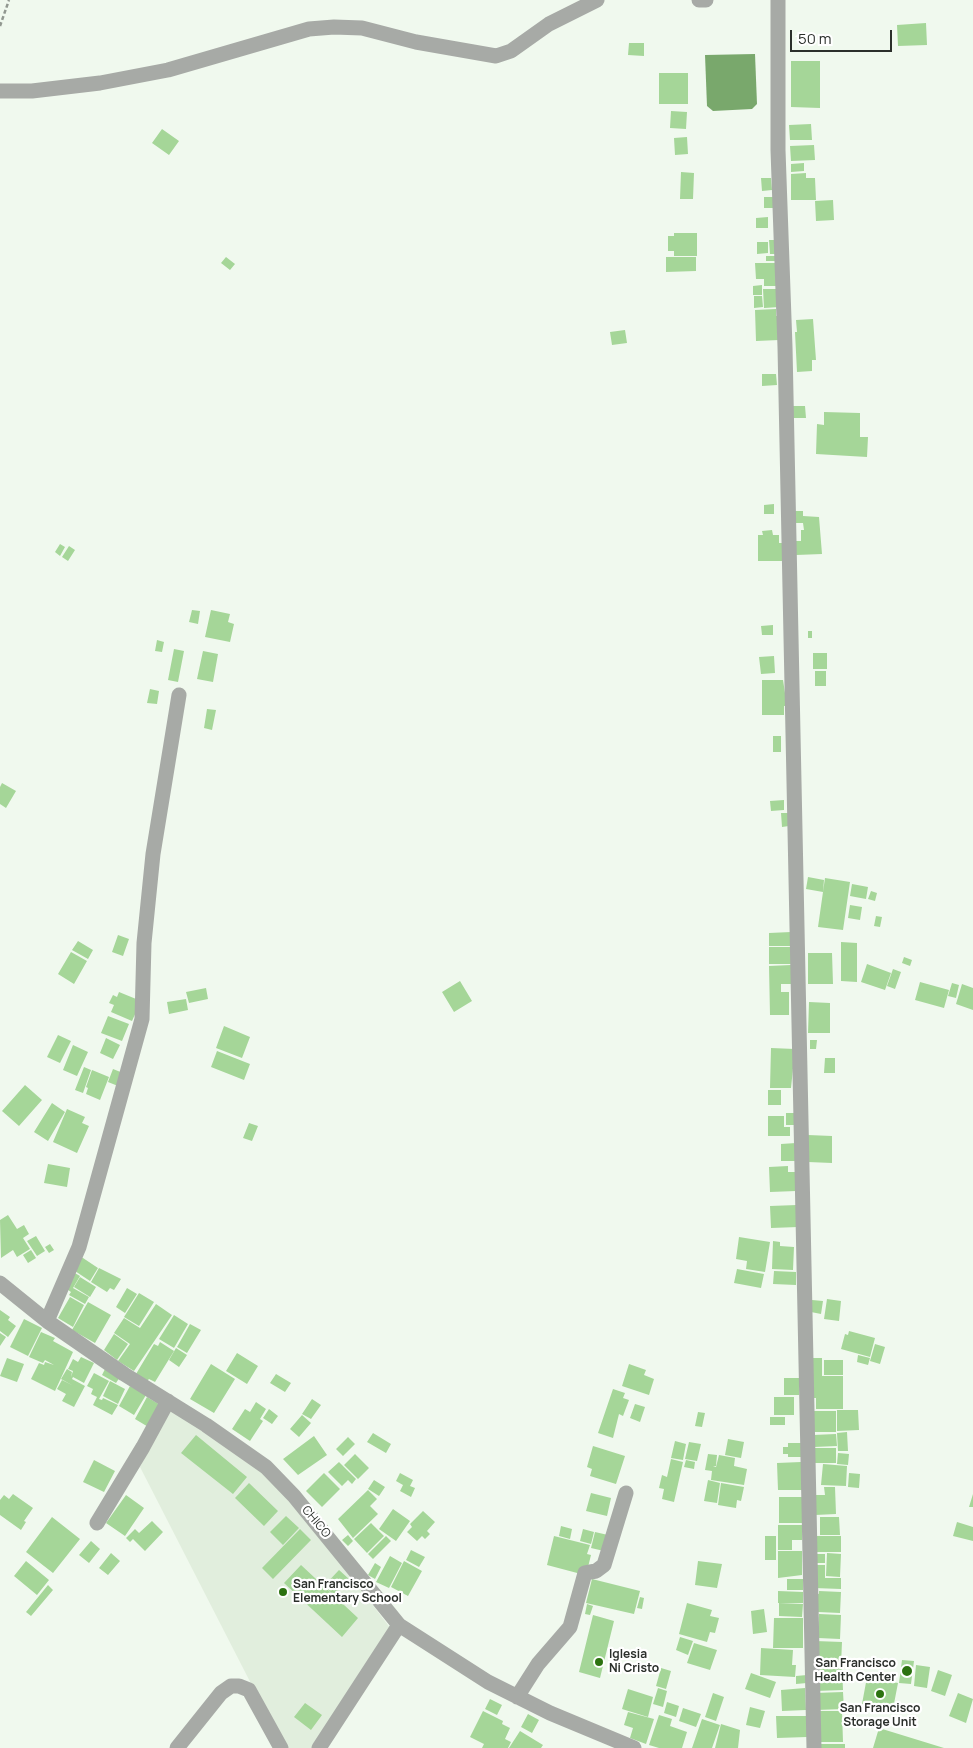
<!DOCTYPE html>
<html>
<head>
<meta charset="utf-8">
<style>
	body { margin:0 }
	#map { position:relative; width:973px; height:1748px; overflow:hidden; background:#f0f9ee; font-family:Manrope,sans-serif }
	canvas { display:block }
	.scale { position:absolute; left:790px; top:30px; width:102px; height:22px; box-sizing:border-box; border:2px solid #2b2f2b; border-top:0; padding-left:6px; font-size:15px; line-height:18px; white-space:nowrap; color:#2b2f2b; -webkit-text-stroke:4px #fff; paint-order:stroke }
</style>
</head>
<body>
<div id="map">
<canvas width="973" height="1748"></canvas>
<div class="scale">50 m</div>
</div>
<script>
const ctx = document.querySelector('canvas').getContext('2d');
ctx.lineJoin = 'round';
function fillPath(path, color) {
  ctx.fillStyle = color;
  ctx.fill(path, 'evenodd');
}
function shape(rows) {
  const path = new Path2D();
  for (const r of rows) {
    path.moveTo(r[0], r[1]);
    for (let i = 2; i < r.length; i += 2) path.lineTo(r[i], r[i + 1]);
  }
  return path;
}
function strokePath(path, color, width, dash) {
  ctx.strokeStyle = color;
  ctx.lineWidth = width;
  ctx.lineCap = dash ? 'butt' : 'round';
  ctx.setLineDash(dash || []);
  ctx.stroke(path);
}
function drawText(font, color, halo, rows, align = 'center') {
  ctx.font = font + ' Manrope,sans-serif';
  ctx.lineWidth = 4.5;
  ctx.setLineDash([]);
  ctx.textBaseline = 'middle';
  ctx.strokeStyle = halo;
  ctx.fillStyle = color;
  for (const [text, x, y, turn = 0] of rows) {
    ctx.save();
    ctx.translate(x, y);
    ctx.rotate((+turn || 0) * Math.PI / 180);
    ctx.textAlign = isNaN(turn) ? turn : align;
    if (halo) ctx.strokeText(text, 0, 0);
    ctx.fillText(text, 0, 0);
    ctx.restore();
  }
}
fillPath(shape([
	[168,1407,267,1476,329,1548,391,1629,316,1748,284,1748,140,1467]
]), '#e1eedd');
fillPath(shape([
	[755,54,757,104,752,109,713,111,707,106,705,55]
]), '#79a86c');
fillPath(shape([
	[926,23,927,45,898,46,897,25],
	[629,43,644,43,644,56,628,55],
	[791,61,820,61,820,108,791,107],
	[659,73,688,73,688,104,659,104],
	[671,111,687,112,686,129,670,128],
	[811,124,812,140,790,140,789,125],
	[162,129,179,141,169,155,152,143],
	[687,137,688,154,675,155,674,138],
	[814,145,815,160,791,161,790,146],
	[804,163,804,171,791,172,791,164],
	[681,172,694,173,693,199,680,199],
	[806,173,806,178,815,178,816,200,791,200,791,174],
	[761,178,771,178,772,190,762,191],
	[764,197,773,197,774,208,764,208],
	[833,200,834,220,816,221,815,201],
	[768,217,768,228,756,228,756,218],
	[674,233,697,233,697,256,674,256,674,251,668,251,668,236,674,236],
	[769,240,776,240,777,254,770,254],
	[757,242,768,242,768,253,757,254],
	[766,256,777,256,777,261,766,261],
	[226,257,235,264,230,270,221,263],
	[666,257,696,257,696,271,666,272],
	[755,263,777,263,778,286,764,286,764,279,756,279],
	[762,285,762,295,753,295,753,286],
	[763,289,778,289,779,307,764,308],
	[754,296,762,296,763,307,754,308],
	[776,309,776,316,778,316,779,340,756,341,755,310],
	[813,319,816,360,812,360,812,371,797,372,795,332,797,332,796,320],
	[625,330,627,343,612,345,610,332],
	[762,374,776,374,777,385,762,386],
	[793,406,805,406,806,418,793,418],
	[824,412,860,413,860,437,868,437,867,457,816,454,817,424,824,425],
	[774,504,774,514,764,514,764,505],
	[795,511,803,511,803,516,819,517,822,554,796,555,796,541,801,541,801,530,804,530,803,523,795,523],
	[772,530,773,535,779,535,779,543,782,543,782,561,758,561,758,535,763,535,762,531],
	[60,544,65,547,60,556,55,552],
	[69,546,75,550,68,561,62,557],
	[192,610,200,611,198,624,189,622],
	[211,610,230,614,228,622,234,624,230,642,205,637],
	[773,625,773,635,762,635,761,626],
	[808,631,812,631,812,638,808,638],
	[157,640,164,642,162,652,155,651],
	[174,649,184,651,178,682,168,680],
	[203,651,218,654,213,682,197,679],
	[813,653,827,653,827,669,813,669],
	[774,656,775,673,761,674,759,657],
	[815,671,826,671,826,686,815,686],
	[762,680,783,680,787,706,784,706,784,715,762,715],
	[150,689,159,691,157,704,147,703],
	[207,709,216,710,212,730,204,728],
	[773,736,781,736,781,752,773,752],
	[2,783,16,791,6,808,0,804,0,787],
	[784,800,784,810,771,811,770,801],
	[781,813,788,813,789,826,782,827],
	[808,877,824,880,823,892,806,889],
	[825,878,850,882,843,930,818,927],
	[852,884,868,887,866,899,850,896],
	[871,891,877,893,875,901,868,899],
	[850,905,862,907,860,920,848,918],
	[876,916,882,917,880,927,874,926],
	[791,932,792,946,769,946,769,933],
	[118,935,129,939,123,956,112,952],
	[78,941,93,950,88,959,72,950],
	[841,942,857,943,857,982,841,981],
	[769,947,791,947,792,964,769,964],
	[71,952,87,961,74,984,58,974],
	[808,953,832,953,833,984,808,984],
	[904,957,912,960,910,966,902,963],
	[867,964,891,973,885,990,861,982],
	[791,965,792,984,781,984,781,992,789,992,789,1015,770,1015,769,966],
	[893,969,901,972,895,989,887,986],
	[460,981,472,1001,454,1012,442,992],
	[920,982,949,990,944,1008,915,1000],
	[952,983,959,985,956,998,948,996],
	[962,984,973,988,973,1010,956,1004],
	[206,988,208,999,189,1003,186,992],
	[119,992,141,1001,132,1021,111,1012,114,1005,109,1003,113,995,117,997],
	[186,999,188,1010,169,1014,167,1002],
	[809,1002,830,1003,830,1033,808,1033],
	[108,1016,129,1024,122,1041,101,1033],
	[224,1026,250,1037,242,1058,216,1048],
	[58,1035,71,1041,60,1063,47,1057],
	[106,1038,120,1045,113,1059,100,1053],
	[810,1040,817,1040,816,1049,810,1049],
	[73,1045,88,1052,77,1076,63,1070],
	[771,1048,795,1049,791,1088,770,1088],
	[217,1051,250,1064,244,1080,211,1067],
	[825,1058,835,1058,835,1073,824,1073],
	[84,1067,91,1070,83,1093,75,1090],
	[113,1069,123,1073,118,1086,108,1082],
	[92,1070,109,1077,100,1100,86,1094,88,1088,86,1087],
	[25,1085,42,1100,19,1126,2,1111],
	[768,1090,781,1090,781,1105,768,1105],
	[52,1103,65,1112,48,1141,34,1132],
	[67,1109,85,1117,82,1123,89,1126,77,1153,53,1142],
	[786,1113,795,1113,795,1125,786,1125],
	[768,1116,784,1116,784,1127,790,1127,790,1136,768,1136],
	[249,1123,258,1126,252,1141,243,1138],
	[808,1135,832,1136,832,1163,808,1162],
	[796,1143,796,1161,781,1161,781,1144],
	[48,1164,70,1168,67,1187,44,1183],
	[788,1166,788,1172,795,1172,796,1191,770,1192,769,1167],
	[797,1205,798,1227,771,1228,770,1206],
	[8,1215,17,1229,24,1225,29,1234,23,1238,30,1249,17,1257,13,1250,1,1258,0,1220],
	[36,1236,45,1251,37,1256,27,1241],
	[739,1237,770,1242,765,1272,746,1269,747,1261,736,1259],
	[773,1241,780,1242,780,1246,794,1247,793,1270,772,1269],
	[50,1244,54,1250,49,1253,45,1247],
	[31,1250,36,1258,28,1263,23,1255],
	[80,1256,98,1268,90,1281,72,1269],
	[99,1268,121,1279,114,1290,110,1288,107,1292,91,1282],
	[737,1269,764,1274,761,1288,734,1283],
	[774,1271,796,1272,796,1285,773,1284],
	[73,1272,80,1276,73,1288,89,1297,85,1304,69,1295,71,1292,64,1287],
	[80,1277,96,1287,90,1297,74,1287],
	[127,1288,137,1294,125,1313,116,1307],
	[139,1293,154,1302,139,1326,124,1317],
	[70,1297,84,1305,73,1327,58,1318],
	[827,1299,841,1301,839,1321,824,1319],
	[812,1300,823,1301,821,1314,811,1312],
	[88,1302,111,1315,95,1343,72,1330],
	[156,1304,172,1315,134,1371,118,1361,130,1344,114,1333,124,1318,140,1328],
	[0,1310,10,1317,8,1320,16,1326,8,1337,0,1331],
	[174,1315,188,1324,174,1348,159,1339],
	[24,1319,42,1328,28,1356,10,1347],
	[190,1324,201,1330,187,1353,177,1347],
	[849,1331,875,1338,870,1357,841,1349,845,1334,848,1335],
	[41,1332,55,1338,53,1341,73,1352,55,1391,31,1379,39,1363,44,1365,45,1362,54,1365,45,1360,43,1363,29,1357],
	[0,1333,6,1337,0,1346],
	[114,1334,128,1344,117,1360,104,1350],
	[160,1342,174,1351,155,1382,149,1379,147,1381,136,1374,154,1344,158,1346],
	[875,1344,885,1347,880,1364,870,1361],
	[176,1348,187,1355,179,1367,169,1360],
	[237,1353,258,1366,247,1384,226,1371],
	[858,1355,870,1358,868,1365,857,1362],
	[81,1357,94,1363,84,1383,73,1377,72,1379,85,1386,74,1407,62,1401,66,1394,57,1389,62,1380,72,1385,61,1379,67,1369,72,1372,71,1377,73,1371,68,1369,73,1359,78,1362],
	[7,1358,24,1364,17,1382,0,1376],
	[812,1358,822,1358,822,1376,843,1376,843,1409,816,1409,816,1398,813,1398],
	[824,1360,843,1360,843,1375,824,1375],
	[211,1364,235,1379,214,1413,190,1399],
	[629,1364,646,1370,644,1375,654,1379,649,1395,622,1386],
	[105,1369,120,1377,116,1383,102,1375],
	[94,1373,109,1381,99,1399,102,1400,103,1398,118,1405,112,1415,93,1405,97,1397,91,1394,93,1389,87,1386],
	[276,1374,291,1383,285,1392,270,1383],
	[784,1378,799,1378,799,1395,784,1395],
	[110,1381,125,1389,118,1404,103,1396],
	[130,1386,146,1395,134,1415,119,1406],
	[613,1389,625,1393,623,1398,629,1400,623,1416,619,1414,613,1438,598,1433],
	[147,1397,162,1406,150,1428,135,1419],
	[774,1397,794,1397,794,1415,774,1415],
	[312,1399,321,1405,311,1419,302,1414],
	[256,1402,266,1409,260,1419,263,1421,250,1441,232,1429,245,1409,250,1412],
	[635,1404,645,1407,640,1422,630,1418],
	[269,1409,278,1416,272,1424,263,1418],
	[837,1410,858,1410,859,1430,837,1431],
	[812,1411,836,1411,836,1432,812,1432],
	[698,1412,705,1413,702,1427,695,1426],
	[302,1415,311,1423,299,1437,290,1429],
	[770,1417,785,1417,785,1425,770,1425],
	[847,1432,848,1451,838,1451,837,1433],
	[373,1433,391,1444,386,1453,367,1442],
	[836,1434,837,1446,814,1447,813,1435],
	[196,1435,247,1477,233,1494,181,1453],
	[314,1436,327,1455,298,1475,283,1459],
	[348,1437,355,1444,343,1456,336,1449],
	[728,1439,744,1442,741,1458,725,1455],
	[675,1441,686,1444,683,1460,671,1458],
	[689,1442,701,1444,697,1461,685,1459],
	[788,1443,802,1443,802,1457,788,1457,788,1454,783,1454,783,1447,788,1447],
	[593,1446,625,1456,616,1484,590,1476,592,1469,587,1467],
	[814,1448,836,1448,836,1463,813,1463],
	[838,1453,849,1454,848,1465,837,1464],
	[355,1454,369,1468,358,1479,344,1465],
	[708,1454,717,1455,716,1466,713,1466,716,1467,719,1455,735,1458,734,1466,747,1469,744,1485,711,1480,712,1471,705,1470],
	[671,1459,683,1462,674,1502,662,1499,664,1489,659,1488,662,1475,667,1477],
	[94,1460,115,1471,104,1492,83,1482],
	[686,1460,695,1462,694,1469,684,1467],
	[339,1462,356,1479,352,1484,348,1480,342,1486,328,1472],
	[801,1462,802,1490,778,1490,777,1463],
	[823,1464,847,1466,846,1486,821,1485],
	[324,1473,340,1489,322,1507,306,1491],
	[400,1473,413,1480,410,1486,415,1488,411,1497,400,1491,403,1485,396,1481],
	[849,1473,860,1474,859,1488,848,1487],
	[374,1480,385,1487,379,1496,368,1489],
	[708,1480,720,1483,717,1503,704,1501],
	[249,1483,278,1511,264,1526,235,1498],
	[721,1483,744,1487,741,1501,737,1500,736,1508,718,1505],
	[824,1487,835,1487,836,1514,815,1515,815,1495,825,1495],
	[368,1490,377,1499,370,1506,378,1514,353,1538,338,1519],
	[591,1493,611,1498,607,1516,586,1511],
	[13,1494,33,1508,24,1521,26,1522,21,1530,0,1515,0,1500,4,1495,9,1499],
	[973,1494,973,1507,969,1507],
	[126,1495,144,1508,125,1536,106,1523],
	[779,1497,804,1497,804,1523,779,1523],
	[393,1509,410,1521,396,1541,379,1529],
	[423,1511,435,1522,427,1531,430,1534,425,1539,422,1536,417,1541,407,1532,412,1527,410,1524],
	[286,1516,299,1528,283,1545,270,1532],
	[52,1517,80,1539,53,1573,26,1552],
	[820,1517,839,1517,840,1535,820,1535],
	[152,1521,163,1532,145,1551,133,1539,130,1542,126,1538,135,1529,139,1533],
	[957,1522,973,1527,973,1541,953,1536],
	[371,1523,384,1536,367,1553,354,1539],
	[778,1525,802,1525,802,1540,792,1540,792,1550,778,1550],
	[561,1526,572,1529,570,1539,559,1536],
	[300,1529,311,1540,273,1579,262,1568],
	[583,1529,594,1532,591,1544,580,1541],
	[595,1532,608,1535,604,1551,591,1548],
	[348,1535,353,1541,348,1546,342,1540],
	[386,1536,391,1541,373,1559,368,1554],
	[554,1536,590,1545,587,1554,591,1555,588,1567,581,1574,547,1565],
	[765,1536,776,1536,776,1560,765,1560],
	[813,1536,841,1536,841,1552,814,1552],
	[91,1541,100,1549,89,1563,79,1555],
	[411,1550,425,1557,419,1567,406,1560],
	[778,1551,802,1551,802,1575,778,1578],
	[111,1553,120,1561,108,1575,99,1568],
	[827,1553,841,1554,840,1577,826,1576],
	[815,1554,825,1554,825,1563,815,1563],
	[390,1556,402,1563,389,1588,376,1582],
	[26,1561,49,1580,37,1595,14,1576],
	[404,1561,422,1571,408,1596,391,1587],
	[698,1561,722,1564,717,1588,695,1585],
	[375,1563,381,1567,375,1579,368,1575],
	[301,1565,358,1618,342,1637,284,1583],
	[815,1565,825,1565,825,1578,841,1578,841,1589,814,1588],
	[339,1570,349,1579,334,1595,324,1586],
	[592,1579,640,1591,634,1614,586,1603],
	[787,1579,803,1579,803,1590,787,1590],
	[48,1585,53,1590,31,1616,26,1612],
	[778,1591,803,1592,803,1603,778,1603],
	[819,1591,841,1592,840,1613,818,1612,816,1593,819,1594],
	[640,1597,644,1598,642,1609,637,1608],
	[687,1603,712,1610,710,1616,719,1618,715,1633,710,1632,707,1642,679,1634],
	[779,1603,803,1604,802,1617,779,1616],
	[587,1604,593,1606,590,1615,585,1614],
	[764,1609,767,1632,753,1634,751,1611],
	[819,1614,841,1615,840,1639,818,1638],
	[593,1615,614,1621,600,1678,579,1672],
	[774,1618,803,1618,803,1648,773,1648],
	[680,1637,693,1641,688,1655,676,1650],
	[815,1641,842,1642,841,1665,815,1665],
	[694,1643,717,1650,710,1670,687,1663],
	[761,1648,793,1650,792,1665,796,1665,795,1677,760,1675],
	[902,1660,914,1661,911,1684,899,1683],
	[916,1665,930,1667,927,1688,914,1686],
	[661,1668,671,1671,666,1689,656,1686],
	[842,1668,843,1690,816,1691,815,1669],
	[938,1670,952,1675,945,1696,931,1691],
	[751,1673,776,1682,770,1698,745,1689],
	[807,1675,807,1683,796,1684,796,1676],
	[867,1677,898,1683,892,1714,874,1710,875,1707,862,1704],
	[658,1688,667,1691,663,1707,653,1704],
	[805,1688,806,1710,782,1711,781,1690],
	[628,1689,653,1697,648,1717,622,1709],
	[843,1692,844,1709,816,1710,815,1693],
	[713,1693,724,1697,716,1721,705,1717],
	[958,1693,973,1699,966,1723,949,1716],
	[490,1699,502,1705,497,1715,485,1709],
	[667,1702,679,1706,676,1717,664,1713],
	[305,1703,322,1715,311,1730,294,1717],
	[750,1707,765,1711,760,1728,746,1725],
	[683,1708,701,1714,696,1727,679,1721],
	[483,1711,503,1721,502,1724,510,1728,505,1739,511,1742,508,1748,482,1748,484,1744,470,1737],
	[817,1711,842,1711,843,1742,818,1742],
	[628,1712,654,1719,646,1744,630,1738,633,1728,624,1725],
	[528,1714,539,1720,532,1733,521,1727],
	[659,1715,672,1719,670,1726,687,1732,682,1748,659,1748,649,1745],
	[776,1716,807,1716,807,1737,777,1738],
	[702,1719,720,1725,712,1748,692,1748],
	[721,1724,740,1730,738,1748,715,1748],
	[879,1728,944,1748,873,1748],
	[520,1731,543,1745,541,1748,509,1748],
	[818,1744,845,1744,845,1748,818,1748]
]), '#a5d698');
strokePath(shape([
	[0,26,9,0]
]), '#919890', 2.5, [4, 2.5]);
strokePath(shape([
	[699,0,706,0],
	[778,0,778,150,785,347,814,1748],
	[0,91,32,91,100,83,168,70,309,29,334,27,362,28,416,42,496,56,511,51,549,24,597,0],
	[0,1283,47,1321,124,1374,206,1425,266,1467,294,1496,399,1625,488,1682,550,1713,634,1748],
	[47,1321,79,1247,142,1019,144,943,153,854,179,695],
	[97,1523,143,1447,168,1401],
	[517,1697,538,1664,570,1627,585,1573,596,1571,604,1565,626,1493],
	[177,1748,221,1693,231,1686,239,1686,249,1690,281,1748],
	[319,1748,399,1625]
]), '#a7aaa6', 15);
for (const [x, y, r, color] of [
	[283,1592,5,"#2c7210"],
	[599,1662,5,"#2c7210"],
	[907,1671,6,"#2c7210"],
	[880,1694,5,"#2c7210"]
]) {
  const dot = new Path2D();
  dot.arc(x, y, r, 0, 2 * Math.PI);
  ctx.fillStyle = color;
  ctx.fill(dot);
  strokePath(dot, '#fff', 2);
}
drawText('12px', '#2b2f2b', '#fff', [
	["CHICO",316,1522,50]
]);
drawText('bold 12px', '#2b2f2b', '#fff', [
	["San Francisco",293,1585],
	["Elementary School",293,1599],
	["Iglesia",609,1655],
	["Ni Cristo",609,1669],
	["San Francisco",896,1664,"right"],
	["Health Center",896,1678,"right"],
	["San Francisco",880,1709,"center"],
	["Storage Unit",880,1723,"center"]
], 'left');
</script>
</body>
</html>
